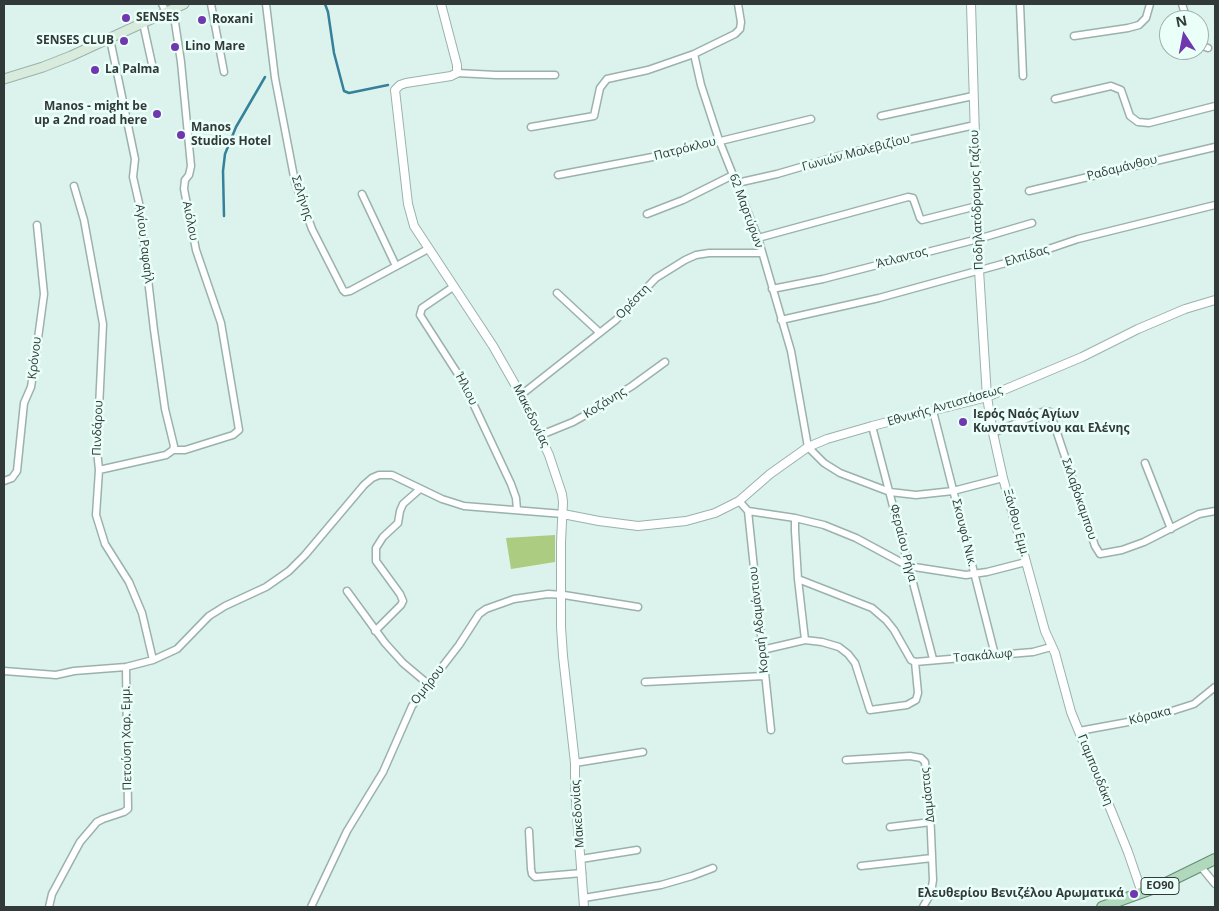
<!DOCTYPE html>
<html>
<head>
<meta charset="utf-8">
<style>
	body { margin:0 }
	#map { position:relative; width:1219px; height:911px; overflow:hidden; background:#dbf3ec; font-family:"Open Sans",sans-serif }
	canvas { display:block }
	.frame { position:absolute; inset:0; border:5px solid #313a38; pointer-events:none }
	.north { position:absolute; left:1159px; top:10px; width:50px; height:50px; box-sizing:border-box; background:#ebfff9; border:1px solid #a1b0ac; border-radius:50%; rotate:349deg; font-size:14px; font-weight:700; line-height:20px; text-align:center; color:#313a38 }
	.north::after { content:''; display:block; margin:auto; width:18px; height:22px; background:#6f38ae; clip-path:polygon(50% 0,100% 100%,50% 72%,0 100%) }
</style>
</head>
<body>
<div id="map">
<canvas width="1219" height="911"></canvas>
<div class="frame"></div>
<div class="north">N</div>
</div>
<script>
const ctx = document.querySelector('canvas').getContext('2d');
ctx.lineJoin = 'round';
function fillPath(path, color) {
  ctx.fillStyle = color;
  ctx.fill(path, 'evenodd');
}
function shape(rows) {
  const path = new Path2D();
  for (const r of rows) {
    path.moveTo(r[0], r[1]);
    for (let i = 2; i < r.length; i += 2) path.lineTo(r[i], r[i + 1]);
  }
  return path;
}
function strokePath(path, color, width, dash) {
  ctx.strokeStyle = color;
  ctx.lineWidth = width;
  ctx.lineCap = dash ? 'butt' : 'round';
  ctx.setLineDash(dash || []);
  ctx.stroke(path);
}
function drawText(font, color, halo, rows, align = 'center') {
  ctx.font = font + ' "Open Sans",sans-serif';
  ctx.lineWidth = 5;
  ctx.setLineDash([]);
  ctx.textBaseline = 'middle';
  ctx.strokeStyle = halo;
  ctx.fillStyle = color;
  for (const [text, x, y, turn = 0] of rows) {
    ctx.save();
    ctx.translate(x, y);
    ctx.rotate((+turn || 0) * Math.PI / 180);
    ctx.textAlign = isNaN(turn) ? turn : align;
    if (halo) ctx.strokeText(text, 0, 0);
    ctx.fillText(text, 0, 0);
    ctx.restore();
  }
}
fillPath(shape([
	[555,535,555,562,511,569,506,538]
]), '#abcc81');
strokePath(shape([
	[325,4,328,12,334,53,344,91,349,93,388,85],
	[224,216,223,171,225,154,236,127,265,77]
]), '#35809a', 2.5);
const minor = shape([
	[162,4,166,12],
	[211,4,224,72],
	[266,4,275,78,295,182,312,229,343,290,345,292,350,291,428,249],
	[738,4,741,22,740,29,735,34,694,54,701,85,719,140,758,238,791,351,808,447,824,463,840,473,890,492,916,495,953,491,1003,478],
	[1020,4,1023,76],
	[1182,4,1187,20],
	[143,23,152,64],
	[1074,36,1128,28,1139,25,1146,18,1150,4],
	[110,39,135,159,133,177,139,203,154,330,165,409,174,446,173,450],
	[1199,45,1208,48],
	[457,73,496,75,555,75],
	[1055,99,1111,86,1121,90,1130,116,1138,122,1149,123,1215,106],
	[881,116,973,96],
	[531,127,594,116,600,88,607,79,648,70,694,54],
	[558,175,663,155,811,119],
	[737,183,777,174,849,153,975,125],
	[74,186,84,220,103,324,97,450,99,470,96,515,105,544,129,582,142,613,153,660],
	[1029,191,1215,147],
	[362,194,396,266],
	[647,214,683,200,733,175],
	[758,238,908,197,913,198,920,218,922,220,977,206],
	[453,287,422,308,420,315,463,382,511,484,516,498,517,510],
	[772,289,823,279,978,239,1032,223],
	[557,293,599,332],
	[781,320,879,298,1013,261,1078,239,1215,205],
	[521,395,616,320,656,278,685,260,696,255,709,253,761,253],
	[933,411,995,655],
	[872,426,933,659],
	[993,433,1045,411,1050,412,1095,546,1100,554,1122,550,1144,542,1199,514,1215,511],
	[541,435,573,422,589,413,632,386,665,362],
	[1145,463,1171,529],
	[99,470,166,455,173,450,185,450,233,435,239,430,221,323,196,250,184,189,185,180,189,175,191,166,181,62,173,9],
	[4,481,12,478,17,471,24,403,31,387,34,368,44,294,37,225],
	[739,501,748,511,795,518,824,525,856,538,908,566,966,575,987,572,1026,562],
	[748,511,771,730],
	[795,518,795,531,798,579,805,640],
	[798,579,872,608,886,620,894,630,911,660,915,662],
	[347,591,385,643,403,663,428,684],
	[375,631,401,605,403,601,400,594,376,561,376,548,383,537,398,523,400,511,403,504,420,489],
	[762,650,805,640,822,642,839,647,848,654,855,663,870,710,907,705,916,700,918,693,915,662],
	[915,662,1033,652,1051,647],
	[4,671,56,675,74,671,126,667,153,660,177,649,209,616,225,606,266,587,289,571,305,555,364,485,372,478,379,475,392,475,442,499,464,506,563,514],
	[645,682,764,676],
	[1079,731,1139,720,1172,711,1194,704,1215,687],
	[846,760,910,756,921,758,925,762,930,810,933,880,931,893,923,907],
	[575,763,643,752],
	[890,827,931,822],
	[529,831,531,869,532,874,535,877,582,873],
	[581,859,637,850],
	[861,866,932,858],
	[1201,867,1215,884],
	[584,898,661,885,692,876,713,868],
	[49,907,52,894,80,842,97,822,103,819,124,812,128,809,126,667],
	[311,907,347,831,383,772,412,706,459,645,479,614,486,609,514,599,548,594,564,595,638,607]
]);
const tertiary = shape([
	[441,4,457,65,457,73,451,76,406,83,400,85,395,90,408,204,414,226,493,346,521,395,549,455,562,494,563,502,561,542,561,627,563,656,575,763,575,788,584,907],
	[971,4,979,270,987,397,993,433,1003,478,1045,631,1055,653,1071,712,1128,852,1142,893],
	[563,514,599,521,638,526,686,521,715,513,739,501,770,474,808,447,827,439,872,426,987,397,1082,357,1138,329,1185,309,1215,300]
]);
const secondary = shape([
	[4,79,43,67,71,56,184,4]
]);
const primary = shape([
	[1102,907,1160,886,1215,859]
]);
strokePath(minor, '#9bb2ac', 9);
strokePath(tertiary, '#9bb2ac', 10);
strokePath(secondary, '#9bb2ac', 11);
strokePath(primary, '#628e71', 12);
strokePath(minor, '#fff', 6);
strokePath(tertiary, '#fff', 8);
strokePath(secondary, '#d8ebdd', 9);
strokePath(primary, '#b1d7bc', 10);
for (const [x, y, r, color] of [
	[126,18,5,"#6f38ae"],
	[202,20,5,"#6f38ae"],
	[124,41,5,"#6f38ae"],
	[175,47,5,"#6f38ae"],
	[95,70,5,"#6f38ae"],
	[157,114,5,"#6f38ae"],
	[181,135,5,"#6f38ae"],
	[963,422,5,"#6f38ae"],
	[1134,894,5,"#6f38ae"]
]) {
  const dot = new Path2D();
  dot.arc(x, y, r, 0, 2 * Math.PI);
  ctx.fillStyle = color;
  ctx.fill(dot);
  strokePath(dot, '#ebfff9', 2);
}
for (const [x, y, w] of [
	[1160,886,38]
]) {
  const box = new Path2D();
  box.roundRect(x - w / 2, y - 8.5, w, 17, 4);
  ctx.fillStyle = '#ebfff9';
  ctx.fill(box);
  strokePath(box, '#313a38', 1);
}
drawText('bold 11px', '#313a38', null, [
	["ΕΟ90",1160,886]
]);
drawText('bold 12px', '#313a38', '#ebfff9', [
	["SENSES",136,18],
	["Roxani",212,20],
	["SENSES CLUB",114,41,"right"],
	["Lino Mare",185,47],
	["La Palma",105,70],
	["Manos - might be",147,107,"right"],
	["up a 2nd road here",147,121,"right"],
	["Manos",191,128],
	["Studios Hotel",191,142],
	["Ιερός Ναός Αγίων",973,415],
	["Κωνσταντίνου και Ελένης",973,429],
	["Ελευθερίου Βενιζέλου Αρωματικά",1124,894,"right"]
], 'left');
drawText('12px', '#313a38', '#ebfff9', [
	["Πατρόκλου",685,149,-14],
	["Γωνιών Μαλεβιζίου",856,153,-15],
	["Ραδαμάνθου",1122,168,-14],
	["Σελήνης",302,198,72],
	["Ποδηλατόδρομος Γαζίου",977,200,-92],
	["62 Μαρτύρων",746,211,70],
	["Αιόλου",190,221,79],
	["Αγίου Ραφαήλ",144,244,83],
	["Ελπίδας",1027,256,-17],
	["Άτλαντος",902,258,-15],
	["Ορέστη",633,302,-46],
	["Κρόνου",35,358,-83],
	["Ήλιου",466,389,63],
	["Κοζάνης",605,403,-32],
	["Εθνικής Αντιστάσεως",945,406,-16],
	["Μακεδονίας",531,416,64],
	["Πινδάρου",98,428,-88],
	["Σκλαβόκαμπου",1079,499,71],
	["Ξάνθου Εμμ.",1016,523,75],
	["Σκουφά Νικ.",964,533,76],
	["Φεραίου Ρήγα",903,543,76],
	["Κοραή Αδαμάντιου",759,620,-96],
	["Τσακάλωφ",983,656,-5],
	["Ομήρου",428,685,-52],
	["Κόρακα",1150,716,-14],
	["Πετούση Χαρ. Εμμ.",127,738,-91],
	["Γιαμπουδάκη",1095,770,68],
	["Δαμάστας",928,795,-96],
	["Μακεδονίας",578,814,-94]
]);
</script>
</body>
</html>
